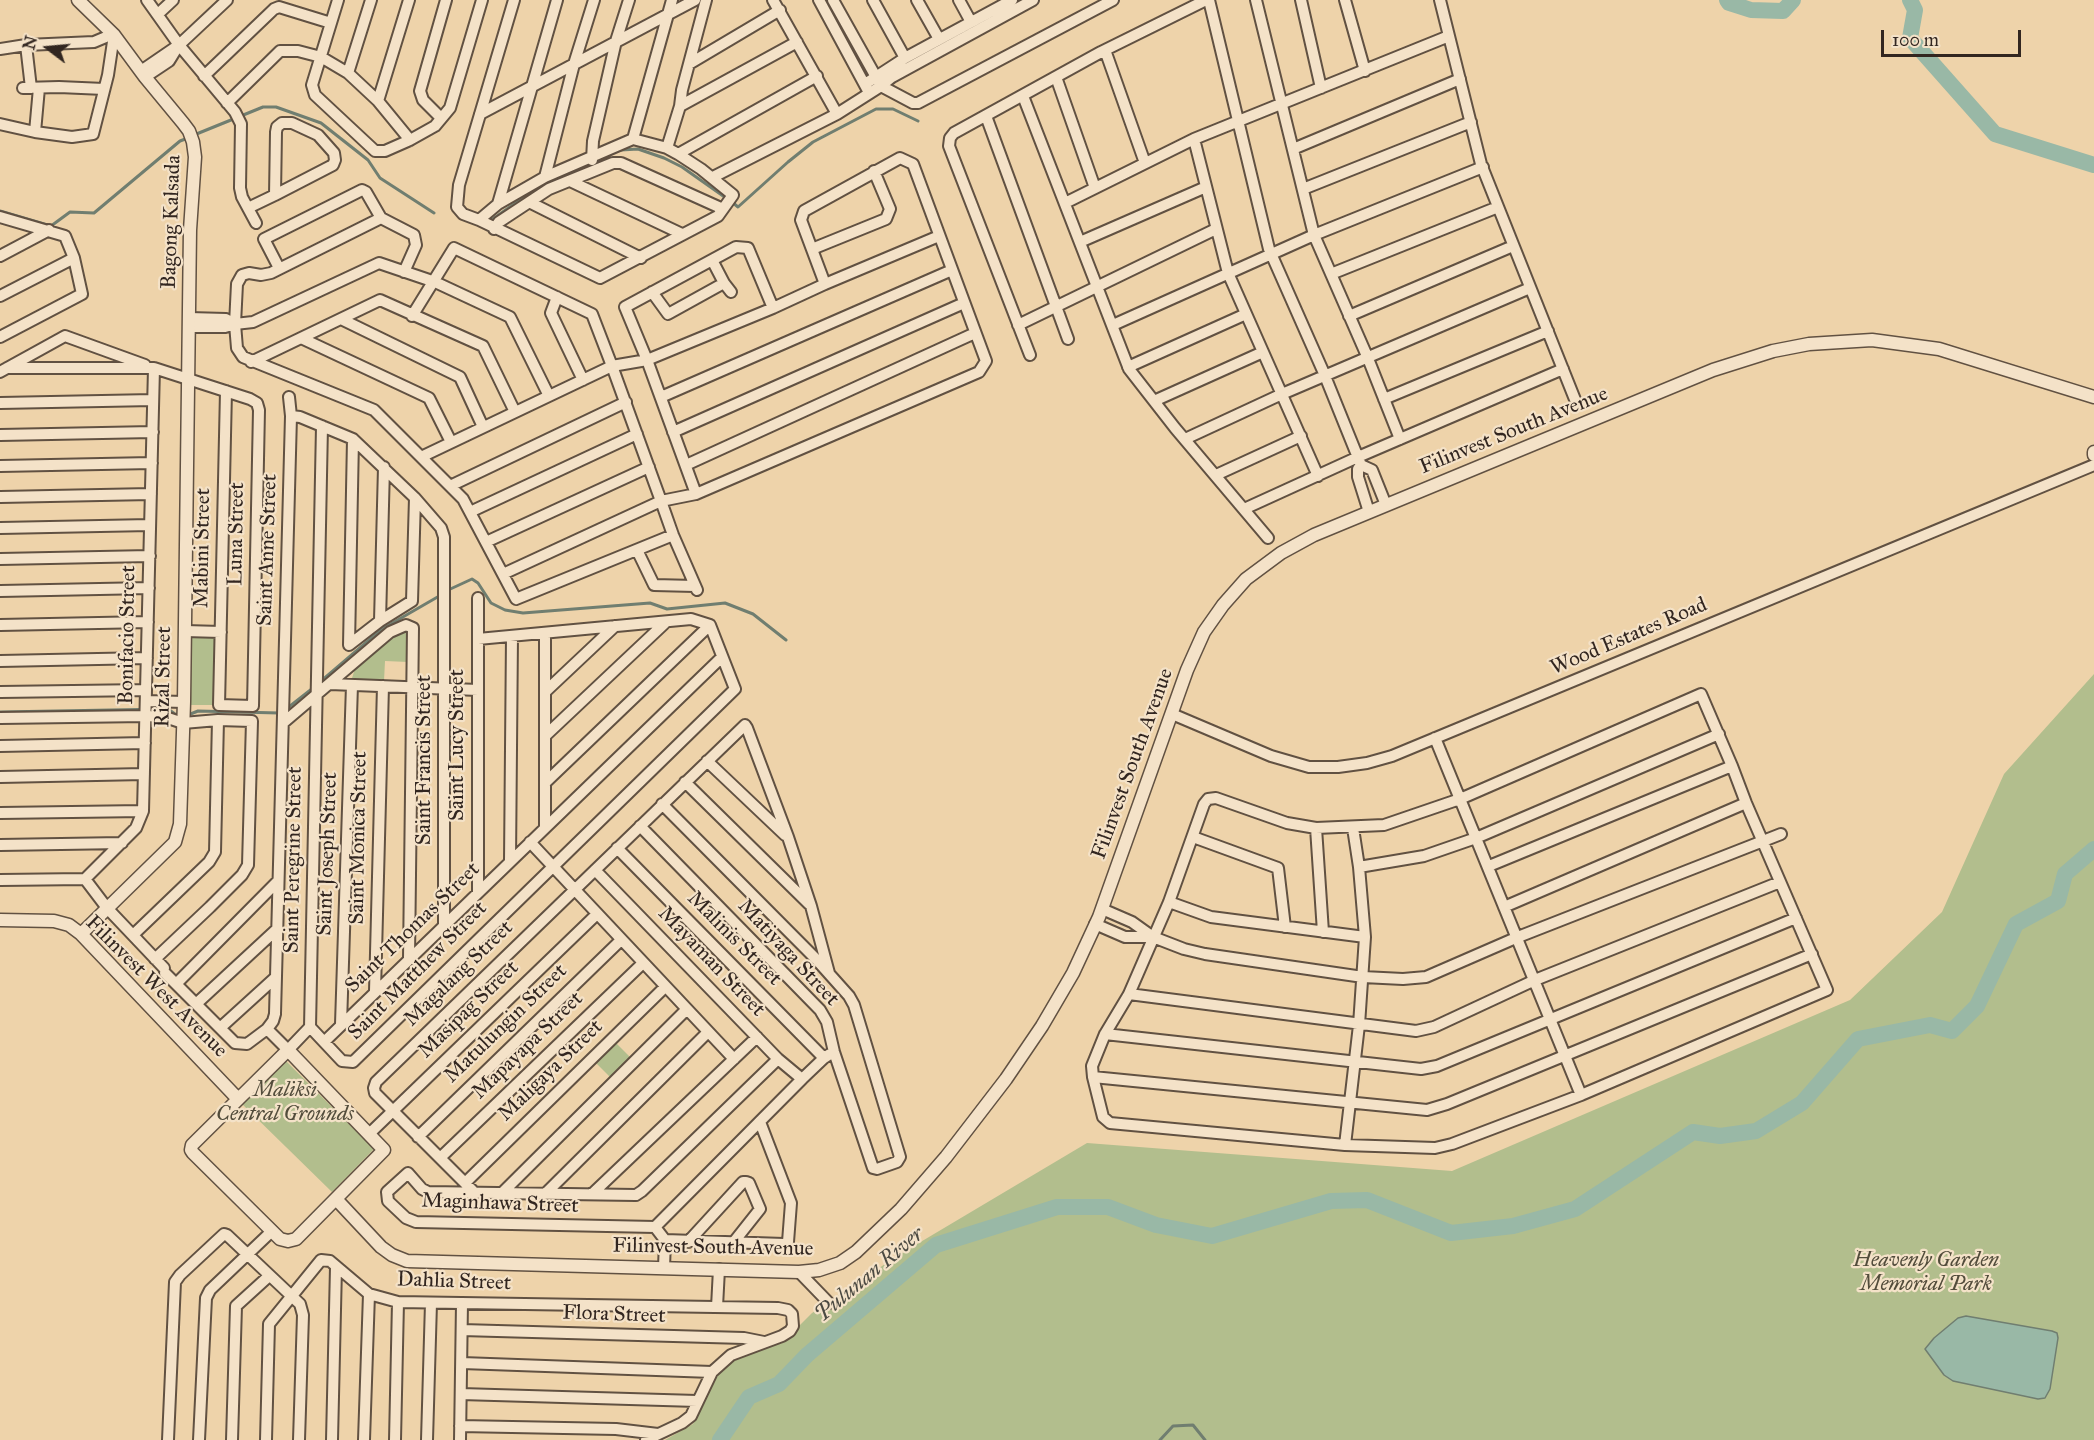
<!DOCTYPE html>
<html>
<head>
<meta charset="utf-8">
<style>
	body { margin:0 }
	#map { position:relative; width:2094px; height:1440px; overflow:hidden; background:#eed3aa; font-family:"IM FELL Great Primer",serif }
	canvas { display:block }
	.north { position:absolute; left:18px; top:18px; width:60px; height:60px; -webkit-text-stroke:4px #f4e2c8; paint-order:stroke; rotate:286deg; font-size:16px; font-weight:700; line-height:24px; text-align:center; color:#322620 }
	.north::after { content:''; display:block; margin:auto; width:21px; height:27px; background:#322620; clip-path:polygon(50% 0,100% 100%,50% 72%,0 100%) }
	.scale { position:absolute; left:1881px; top:30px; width:140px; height:27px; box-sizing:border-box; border:3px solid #322620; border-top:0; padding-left:8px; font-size:18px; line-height:21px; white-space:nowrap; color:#322620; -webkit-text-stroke:4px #f4e2c8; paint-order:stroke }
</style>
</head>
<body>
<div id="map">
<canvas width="2094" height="1440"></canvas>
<div class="north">N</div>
<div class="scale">100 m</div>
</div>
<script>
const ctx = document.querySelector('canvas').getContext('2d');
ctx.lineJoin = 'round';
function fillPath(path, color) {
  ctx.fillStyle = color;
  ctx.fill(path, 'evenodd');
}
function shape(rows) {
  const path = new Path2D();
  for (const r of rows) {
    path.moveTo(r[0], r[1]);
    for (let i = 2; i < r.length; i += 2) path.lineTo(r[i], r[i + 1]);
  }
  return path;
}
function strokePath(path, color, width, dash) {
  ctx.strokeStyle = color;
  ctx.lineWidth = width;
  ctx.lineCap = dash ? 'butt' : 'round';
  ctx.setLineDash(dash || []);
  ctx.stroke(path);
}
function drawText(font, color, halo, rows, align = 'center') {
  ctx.font = font + ' "IM FELL Great Primer",serif';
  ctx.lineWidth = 4.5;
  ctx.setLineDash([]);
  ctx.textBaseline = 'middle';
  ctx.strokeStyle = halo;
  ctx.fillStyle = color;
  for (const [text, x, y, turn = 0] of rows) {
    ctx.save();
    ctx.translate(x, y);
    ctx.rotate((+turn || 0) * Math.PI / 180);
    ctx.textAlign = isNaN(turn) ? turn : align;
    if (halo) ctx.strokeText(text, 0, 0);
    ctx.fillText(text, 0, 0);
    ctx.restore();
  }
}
fillPath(shape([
	[401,630,406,632,409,635,408,662,385,661,384,681,356,681,352,678,355,669,395,634],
	[189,637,216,638,213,705,187,705],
	[2094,674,2094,1440,665,1440,693,1424,718,1369,737,1357,782,1343,812,1313,897,1256,1087,1143,1452,1171,1850,1000,1942,912,2004,774],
	[613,1040,630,1057,610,1077,593,1060],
	[285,1060,374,1149,332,1192,241,1103]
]), '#b2be8d');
const water = shape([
	[1966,1316,2052,1331,2057,1333,2058,1338,2050,1389,2045,1398,2038,1399,1953,1381,1944,1375,1925,1349,1934,1338,1958,1318,1966,1316]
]);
fillPath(water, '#99b8a6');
strokePath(water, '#707e70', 1.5);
strokePath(shape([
	[194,135,263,107,276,107,321,123,368,160,380,178,434,213],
	[621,150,638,149,664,158,682,167,726,198],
	[732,202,738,207,788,162,813,142,876,109,893,109,918,121],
	[0,211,51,226,70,212,94,213,180,141,188,138],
	[490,221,531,192,552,180,582,167],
	[446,591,472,579,478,583,491,603,505,610,523,613,650,603,667,609,725,603,753,614,786,640],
	[320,682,382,629,441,595],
	[285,710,313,688],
	[0,712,168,709,175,714,182,715],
	[188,715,198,711,279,713],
	[1160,1440,1173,1426,1193,1425,1205,1440]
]), '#707e70', 3);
strokePath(shape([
	[1727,0,1729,3,1751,10,1783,11,1793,0],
	[1910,0,1915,10,1910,38,1995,134,2094,165],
	[720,1440,749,1397,779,1384,807,1355,936,1245,1057,1207,1108,1207,1156,1225,1212,1236,1331,1201,1367,1200,1451,1233,1513,1226,1575,1209,1693,1132,1720,1136,1756,1131,1802,1103,1858,1039,1930,1025,1952,1031,1977,1006,2016,924,2058,901,2065,874,2094,849]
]), '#99b8a6', 16);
const minor = shape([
	[147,0,179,45,235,112,241,124,240,188,242,197,256,223],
	[338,0,312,85,315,95,375,151,385,151,410,140,435,126,450,108,482,0],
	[706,0,682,90,680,106,797,42],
	[819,0,867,89],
	[833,0,881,86,892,77,1033,0],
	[873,0,905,58],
	[917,0,939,39],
	[959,0,971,22],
	[1209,0,1269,249,1323,371,1361,465],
	[1256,0,1314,235,1367,356,1400,439],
	[1301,0,1321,88],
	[1345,0,1365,71],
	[1440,0,1481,164,1576,402],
	[158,14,173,0],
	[26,45,31,88],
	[0,49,26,45,94,42,113,34],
	[1105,50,1145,163],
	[689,64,780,10],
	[141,71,179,45,227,0],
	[348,73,371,0],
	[204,76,274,9,279,7,331,23],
	[145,77,169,61,177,48],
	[1056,77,1095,188],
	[865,84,905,58,1012,0],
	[23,88,59,87,104,89],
	[1023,96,1129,369,1175,428,1268,538],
	[378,101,409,0],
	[227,103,280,51,298,51,321,57,348,73,378,101,410,140],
	[480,114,695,0],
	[837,114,881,86,913,103,918,103,1113,0],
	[986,116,1068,339],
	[441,118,423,100,420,91,446,0],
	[282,123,292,123,318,135,334,153,335,160,333,165,275,195,276,132,277,127,282,123],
	[0,124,35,132,72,137,93,134,108,75,114,35],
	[35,132,39,88],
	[633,139,672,0],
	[1194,139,1228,273,1318,476],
	[667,148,680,106],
	[1293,149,1460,79],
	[678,154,817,76],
	[592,160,593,141,616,41,629,0],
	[545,177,574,64,594,0],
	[713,177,837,114,773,0],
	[570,181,682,234],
	[1303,189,1471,122],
	[529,202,641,258],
	[1065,203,1194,139,1449,36],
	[498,204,557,0],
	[248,208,275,195],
	[0,217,65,236,74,258,82,294,0,337],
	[381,218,271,273,261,275,249,273,242,275,237,284,235,324,237,348,243,357,374,410,463,499,516,599,673,535],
	[479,220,498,204,545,177,633,139,667,148,678,154,701,169,733,195,718,216,600,278,479,220,463,214,457,207,459,185,514,0],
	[494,229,499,222,549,189,613,163,621,163,723,209],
	[1080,242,1206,187],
	[812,249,886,219,890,209,874,171],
	[0,256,49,230],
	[712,260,724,283],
	[279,268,264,239,362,190,366,192,381,218,414,235,416,245,404,272],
	[1331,274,1498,207],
	[825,284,939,236],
	[652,292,668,314,724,283,731,292],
	[0,296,74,258],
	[557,297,551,313,583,380],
	[412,316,454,248,592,314,612,366,421,457],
	[1349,316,1513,246],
	[189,318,226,319,235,324],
	[341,319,460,377,483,427],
	[1018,325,1216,229],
	[1113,325,1314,235,1483,167],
	[189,327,225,327,235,324,253,322,379,263,435,282,510,317,549,396],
	[301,338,429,398,451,442],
	[1030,355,949,146,950,138,954,133,1101,52,1206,0],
	[251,362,380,300,483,346,515,412],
	[1128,367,1246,314],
	[7,368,154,368,250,399,257,403,259,410,253,706,219,705,226,391],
	[0,372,65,336,145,365],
	[661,397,952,270],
	[1384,399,1548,331],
	[1154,401,1263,352],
	[0,403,153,400],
	[291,416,300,417,353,439,415,498,441,528,444,537,444,925],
	[673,432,964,303],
	[0,435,153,432],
	[1185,439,1282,394,1530,288],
	[686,465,975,333],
	[0,466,152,463],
	[1216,475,1301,436],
	[450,486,626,402],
	[696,494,979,372,986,361,913,164,900,158,804,211,801,220,825,284,773,308],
	[0,497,151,494],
	[1244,509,1358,457,1563,369],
	[470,512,637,434],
	[1369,512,1358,477,1358,469,1361,465,1372,470,1386,505],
	[0,528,150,525],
	[486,542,649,467],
	[637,550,654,585,695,586],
	[0,559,150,556],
	[503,574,661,501,696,494,647,360,773,308,748,248,736,247,625,307,647,360,612,366,661,501,673,535,697,590],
	[0,591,149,588],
	[478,598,478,893],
	[380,621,384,467],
	[0,625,148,622],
	[185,631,221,632],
	[349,645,353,439],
	[349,645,380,621,412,601,415,498],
	[0,661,147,658],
	[330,684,478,690],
	[0,692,146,690],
	[545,692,615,626],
	[1701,694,1732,766,1746,803,1827,990,1581,1095,1452,1144,1435,1148,1345,1145,1110,1123,1103,1117,1093,1077,1092,1066,1105,1034,1129,994,1169,902,1204,804,1208,799,1216,798,1287,823,1316,828,1384,825,1460,799,1701,694],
	[146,701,184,702],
	[1172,714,1271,756,1309,767,1338,767,1367,763,1392,756,2094,465],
	[0,718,146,716,165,717,183,723,218,720,252,721,248,865,242,875,210,907,155,959],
	[283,723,390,632,406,625,413,628,409,958],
	[545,736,666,622],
	[1435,738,1581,1095],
	[0,746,145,743],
	[707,761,785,835],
	[0,777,144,774],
	[685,782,809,904],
	[545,783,710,625],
	[0,813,143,811],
	[640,826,820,1010,827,1022,834,1052,873,1168,877,1169,897,1162,900,1157,854,1005,849,996,815,958,662,804],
	[545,828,545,633],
	[1316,828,1323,932],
	[1193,837,1278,868,1285,927],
	[530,842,734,1059],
	[0,845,122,843],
	[617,848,824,1058],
	[510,861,512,636],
	[1489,866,1732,766],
	[1359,867,1424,856,1476,838,1719,734],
	[595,870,778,1059,802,1079],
	[85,879,136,828,143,811,154,368],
	[85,879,107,908,164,968],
	[0,880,85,879],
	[1169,902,1211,917,1365,937],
	[1504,907,1746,803],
	[1102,909,1132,922,1153,937,1184,949,1205,954,1363,977,1403,979,1426,977,1518,937,1781,834],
	[1095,924,1125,937,1153,937],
	[133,935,209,862,215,852,218,720],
	[165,973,235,1043,247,1044,267,1029,273,1021,275,1014,291,416,289,397],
	[176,984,278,881],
	[375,991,383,686],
	[1129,994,1416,1031,1434,1027,1535,980,1780,882],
	[196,1004,276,930],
	[341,1024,352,685],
	[310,1027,342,1061,353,1062,735,689,710,625,691,619,478,639],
	[310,1027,322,426],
	[220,1028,275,978],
	[267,1029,288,1050,310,1027],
	[1105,1034,1421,1069,1437,1066,1796,918],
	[324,1042,722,657],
	[1093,1077,1427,1110,1447,1104,1812,954],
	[369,1134,597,914],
	[418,1137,621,940],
	[1345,1145,1359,1025,1365,937,1359,867,1353,828],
	[440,1158,643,963],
	[465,1183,665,987],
	[473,1191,375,1093,374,1088,376,1082,745,725,747,728,788,837,811,906,829,973],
	[503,1192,687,1009],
	[545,1194,708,1032],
	[592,1194,757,1037],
	[655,1227,416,1222,406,1218,388,1201,387,1192,408,1173,422,1189,428,1192,636,1195,642,1191,778,1059],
	[655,1227,802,1079,824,1058,830,1054],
	[655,1227,665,1240,664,1268],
	[665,1240,784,1244,788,1242,791,1203,760,1122],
	[688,1242,743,1182,746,1182,749,1183,760,1209,733,1243],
	[799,1272,829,1303],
	[717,1307,719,1269],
	[462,1330,744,1338,764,1342],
	[462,1363,712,1372],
	[461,1394,697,1401],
	[460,1426,616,1429,658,1434],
	[168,1440,175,1282,180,1275,224,1234,227,1235,300,1304,303,1315,299,1440],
	[199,1440,206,1298,210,1290,272,1231],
	[232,1440,236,1306,269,1276],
	[266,1440,269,1324,321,1260,330,1261,369,1294,398,1302,778,1308,788,1310,792,1314,793,1326,790,1331,782,1336,731,1355,712,1372,691,1416,682,1423,646,1440],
	[332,1440,336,1267],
	[364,1440,369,1294],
	[395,1440,398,1302],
	[427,1440,431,1303],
	[460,1440,462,1303]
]);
const tertiary = shape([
	[78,0,114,35,145,77,183,123,189,131,193,142,195,157,190,230,184,702,180,824,175,842,81,934],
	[2094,452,2094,455],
	[0,920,54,921,69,925,81,934,238,1099],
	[288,1050,384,1150,296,1239,288,1241,280,1239,193,1153,191,1150,192,1145,288,1050],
	[336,1199,381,1247,392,1255,407,1261,799,1272,819,1270,840,1263,856,1252,901,1209,946,1157,1006,1079,1042,1026,1073,973,1099,917,1187,670,1204,632,1223,605,1246,579,1281,553,1314,535,1713,370,1773,351,1809,344,1872,340,1939,349,2094,397]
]);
strokePath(minor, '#615142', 14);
strokePath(tertiary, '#615142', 15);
strokePath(minor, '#f4e2c8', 10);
strokePath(tertiary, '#f4e2c8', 12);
drawText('21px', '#322620', '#f4e2c8', [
	["Bagong Kalsada",172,222,-88],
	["Filinvest South Avenue",1514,431,-22],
	["Luna Street",237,534,-89],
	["Mabini Street",203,548,-89],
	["Saint Anne Street",268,550,-88],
	["Bonifacio Street",128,635,-89],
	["Wood Estates Road",1629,637,-23],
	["Rizal Street",164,677,-89],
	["Saint Lucy Street",458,745,-90],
	["Saint Francis Street",425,760,-90],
	["Filinvest South Avenue",1133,764,-70],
	["Saint Monica Street",359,838,-89],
	["Saint Joseph Street",328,854,-88],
	["Saint Peregrine Street",294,860,-89],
	["Saint Thomas Street",413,928,-44],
	["Malinis Street",734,939,45],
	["Matiyaga Street",788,953,47],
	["Mayaman Street",711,962,46],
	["Saint Matthew Street",418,971,-45],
	["Magalang Street",459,974,-44],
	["Filinvest West Avenue",156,987,45],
	["Masipag Street",469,1010,-44],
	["Matulungin Street",506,1024,-44],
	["Mapayapa Street",528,1046,-44],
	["Maligaya Street",551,1071,-44],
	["Maginhawa Street",500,1204,2],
	["Filinvest South Avenue",713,1248,1],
	["Dahlia Street",454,1282,2],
	["Flora Street",614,1315,2]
]);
drawText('italic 21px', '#524c3b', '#f4e2c8', [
	["Maliksi",285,1091],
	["Central Grounds",285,1115],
	["Heavenly Garden",1926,1261],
	["Memorial Park",1926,1285]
]);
drawText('italic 22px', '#4c4a42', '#f4e2c8', [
	["Pulunan River",870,1275,-40]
]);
</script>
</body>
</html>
